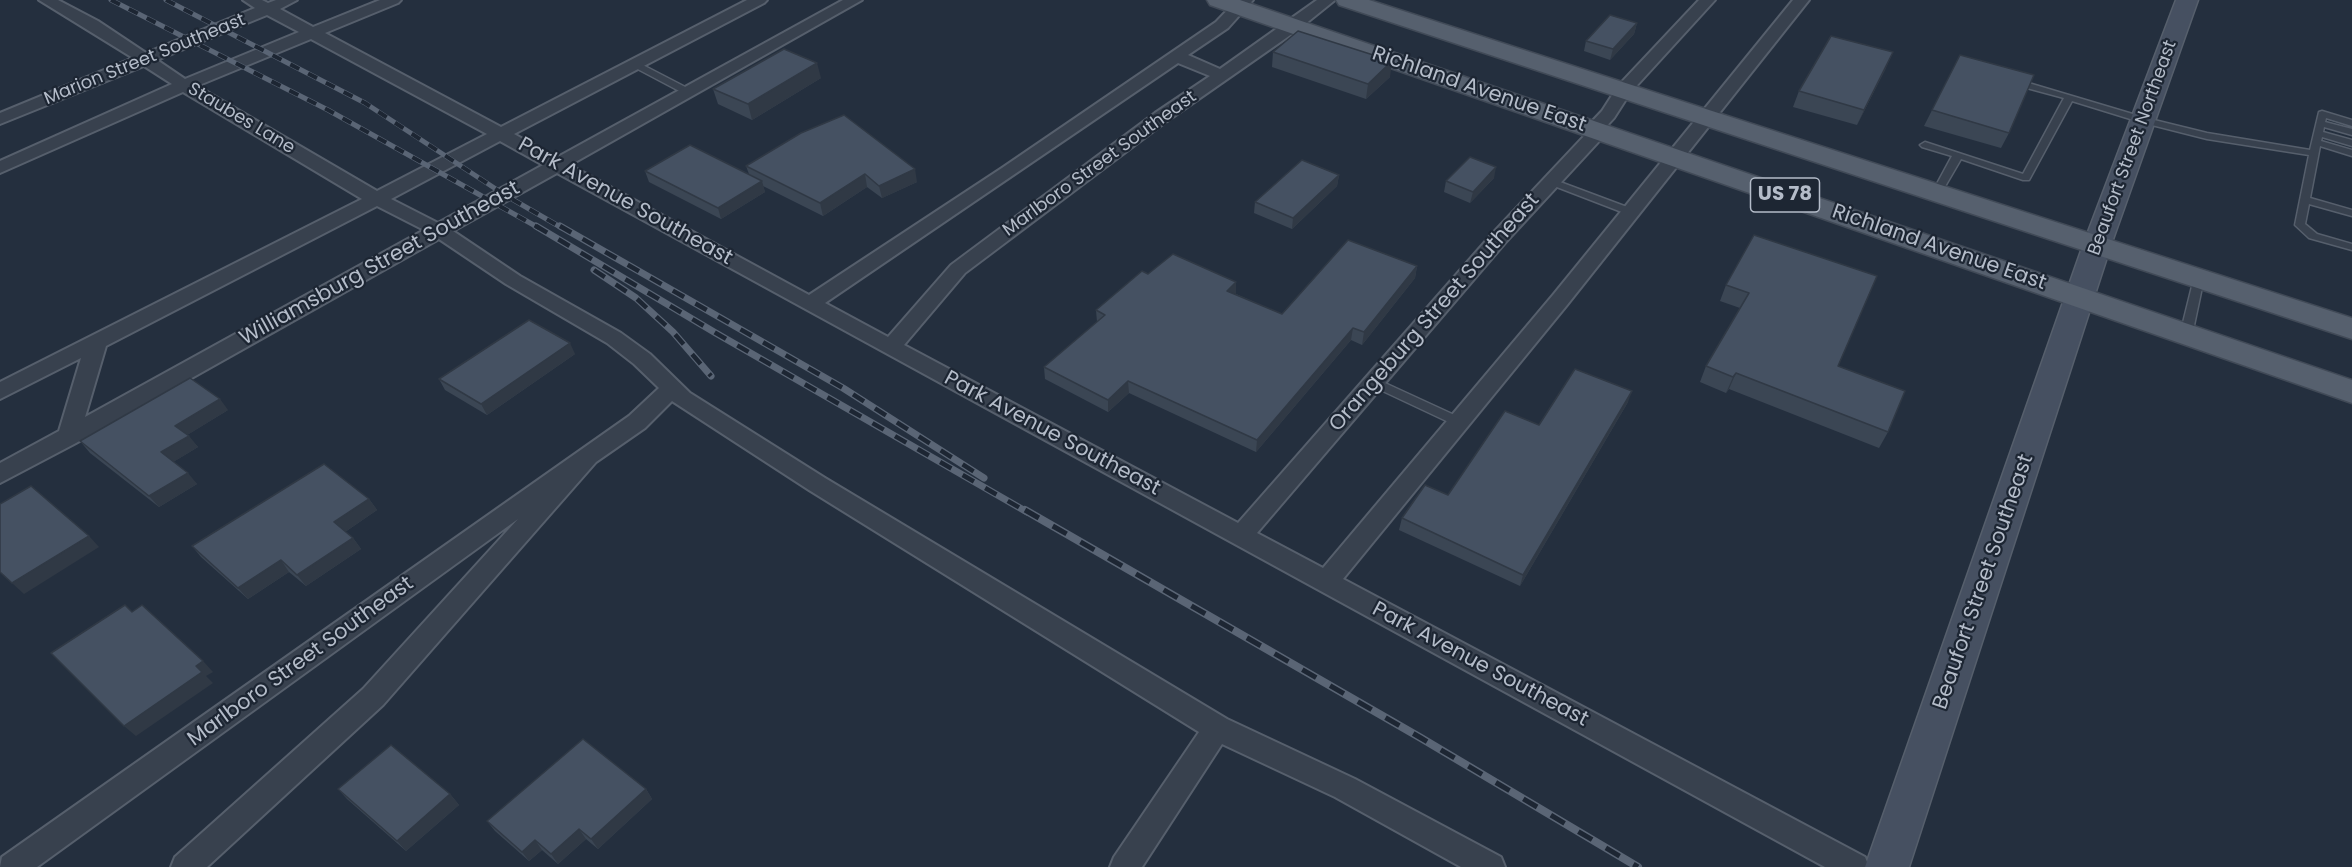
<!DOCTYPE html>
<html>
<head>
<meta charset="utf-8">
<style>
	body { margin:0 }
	canvas { display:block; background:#242f3e }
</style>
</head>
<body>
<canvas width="2352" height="867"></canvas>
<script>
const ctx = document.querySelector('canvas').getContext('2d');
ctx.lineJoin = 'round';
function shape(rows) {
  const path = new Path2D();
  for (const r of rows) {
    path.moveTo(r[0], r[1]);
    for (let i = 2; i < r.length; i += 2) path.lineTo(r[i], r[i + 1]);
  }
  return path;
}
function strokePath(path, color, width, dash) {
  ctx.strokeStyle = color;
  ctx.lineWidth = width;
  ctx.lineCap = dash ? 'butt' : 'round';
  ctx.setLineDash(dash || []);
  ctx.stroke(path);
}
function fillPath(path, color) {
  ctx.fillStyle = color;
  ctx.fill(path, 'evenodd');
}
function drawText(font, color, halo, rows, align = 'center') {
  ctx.font = font + ' Poppins,sans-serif';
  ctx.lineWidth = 4.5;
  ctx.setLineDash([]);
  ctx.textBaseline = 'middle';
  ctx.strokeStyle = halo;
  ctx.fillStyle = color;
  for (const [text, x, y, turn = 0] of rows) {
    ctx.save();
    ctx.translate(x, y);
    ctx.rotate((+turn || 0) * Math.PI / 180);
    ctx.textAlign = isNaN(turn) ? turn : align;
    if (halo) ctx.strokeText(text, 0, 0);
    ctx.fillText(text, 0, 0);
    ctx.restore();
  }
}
const lane = shape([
	[635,61,691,90,692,92,688,95,685,94,632,66,632,62,635,61],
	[2015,79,2146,118,2207,133,2310,150,2319,112,2322,111,2352,120,2352,126,2326,118,2325,122,2352,129,2352,135,2324,127,2323,132,2352,140,2352,146,2322,137,2321,141,2352,150,2352,156,2320,146,2310,198,2352,210,2352,216,2309,204,2305,224,2317,234,2352,244,2352,250,2309,238,2295,225,2309,155,2207,139,2140,122,2072,101,2029,180,2023,180,1961,159,1940,195,1934,195,1932,193,1952,156,1922,147,1920,145,1925,142,2023,174,2064,98,2012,84,2011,82,2015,79],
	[1552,179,1635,210,1636,212,1635,214,1627,214,1549,184,1549,180,1552,179],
	[2199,275,2204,278,2192,335,2186,339,2180,335,2194,278,2199,275],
	[1374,378,1463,419,1465,422,1463,425,1455,425,1370,385,1368,382,1370,379,1374,378]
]);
const street = shape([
	[39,0,58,0,98,21,146,53,255,8,243,0,262,0,268,3,276,0,297,0,280,9,313,27,380,0,401,0,398,3,325,33,501,127,747,0,767,0,764,3,514,134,556,158,843,0,862,0,570,165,809,295,1002,168,1216,22,1237,0,1253,0,1228,28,1188,55,1220,69,1317,0,1335,0,1299,29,1167,121,965,273,904,345,1238,523,1491,235,1586,134,1584,130,1602,111,1618,86,1699,0,1715,0,1630,93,1614,118,1602,131,1604,135,1601,139,1505,243,1257,533,1323,568,1553,295,1793,0,1809,0,1567,305,1343,579,1865,857,1869,867,1825,867,557,173,453,231,520,276,621,333,650,354,690,393,825,478,1227,719,1355,779,1501,857,1505,867,1461,867,1335,797,1222,744,1142,867,1110,867,1114,857,1199,732,809,490,672,401,645,428,596,462,383,705,207,867,171,867,175,857,363,689,518,519,37,867,0,867,2,857,629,416,659,388,634,364,607,343,506,284,439,239,76,443,0,483,0,463,59,431,81,358,0,399,0,382,362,199,183,92,0,173,0,161,172,84,144,66,0,124,0,113,133,58,39,0],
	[267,15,299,32,185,79,157,60,267,15],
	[311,39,487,134,377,191,197,86,311,39],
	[1178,63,1210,76,1155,113,951,265,888,337,825,303,1178,63],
	[500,141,543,165,438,223,391,199,500,141],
	[377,206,424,230,85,417,106,346,377,206]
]);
const secondary = shape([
	[2176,0,2198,0,2111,245,1909,867,1865,867,2083,245,2176,0]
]);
const primary = shape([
	[1207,0,1240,0,2352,380,2352,403,1210,5,1207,0],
	[1336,0,1369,0,2352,318,2352,339,1339,5,1336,0]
]);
strokePath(lane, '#565f6c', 3);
strokePath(street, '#565f6c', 4);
strokePath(secondary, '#565f6c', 3);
strokePath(primary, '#414a57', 3);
fillPath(lane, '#38414e');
fillPath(street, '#38414e');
fillPath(secondary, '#465061');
fillPath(primary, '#56606e');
const railFar2 = shape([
	[111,0,328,110,539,228],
	[166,0,365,103,505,195,562,228]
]);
const railFar1 = shape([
	[536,226,714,332,1027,512],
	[560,226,843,388,984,478],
	[594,270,636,298,673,332,711,376]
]);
const rail = shape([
	[1025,510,1421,738,1638,867]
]);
strokePath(railFar2, '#5a6575', 5);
strokePath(railFar1, '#5a6575', 7);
strokePath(rail, '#5a6575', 8);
strokePath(railFar2, '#1d2633', 4, [10]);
strokePath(railFar1, '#1d2633', 4.5, [13]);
strokePath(rail, '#1d2633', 5, [16]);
fillPath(shape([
	[1637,23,1634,34,1610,60,1584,51,1586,41],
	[1273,52,1390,77,1366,99,1272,67],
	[1960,55,2009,133,2001,148,1924,126],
	[1886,68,1857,125,1793,107,1799,91],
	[821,78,752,120,718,104,713,89],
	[801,133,917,182,882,198,867,187,823,216,763,186,765,192,721,219,649,182,645,171,749,174,746,166],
	[1339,175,1337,186,1292,229,1254,213,1255,202],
	[1494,178,1470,203,1444,192,1446,181],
	[1754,235,1838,366,1888,432,1879,448,1729,389,1726,393,1700,382,1706,366,1740,308,1720,301,1726,285],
	[1417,266,1415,278,1362,345,1351,340,1256,452,1129,393,1108,412,1045,379,1044,367,1097,322,1096,310,1148,274,1236,294,1282,314],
	[575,354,487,415,445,390,439,379],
	[1628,402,1520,586,1399,530,1402,518,1448,495,1539,425],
	[228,410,187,435,198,447,173,462,197,484,159,507,90,453,80,441],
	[369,499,377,510,345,532,353,538,361,549,306,586,289,572,248,599,201,557,192,546],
	[338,789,450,794,459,805,406,851,347,799],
	[646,789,652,799,598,849,586,839,558,864,542,850,529,861,495,831,487,821]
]), '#3b4654');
fillPath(shape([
	[1637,23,1634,34,1610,60,1613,49],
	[1893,52,1886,68,1857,125,1864,110],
	[1392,61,1390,77,1366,99,1368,84],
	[817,63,821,78,752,120,748,104],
	[1496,167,1494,178,1470,203,1473,192],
	[915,169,917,182,882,198,879,186],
	[865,174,867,187,823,216,820,203],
	[1339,175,1337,186,1292,229,1293,218],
	[762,181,765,192,721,219,718,208],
	[1417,266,1415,278,1362,345,1364,332],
	[1236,282,1236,294,1227,291],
	[1353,328,1351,340,1256,452,1257,440],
	[570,343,575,354,487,415,481,404],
	[1736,373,1729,389,1726,393,1733,377],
	[1128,381,1129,393,1108,412,1108,400],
	[1632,391,1628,402,1520,586,1523,575],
	[220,399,228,410,184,437,175,426],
	[189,436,198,447,170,464,161,452],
	[188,473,197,484,159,507,149,496],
	[369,499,377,510,342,534,334,522],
	[89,536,99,547,24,594,12,583],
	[353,538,361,549,306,586,297,575],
	[281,560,289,572,248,599,238,588],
	[203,661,213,672,206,676,213,683,136,736,124,726,196,666],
	[646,789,652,799,598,849,591,839],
	[450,794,459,805,406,851,397,841],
	[579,829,586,839,558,864,551,854],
	[535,840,542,850,529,861,522,852]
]), '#303945');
const building = shape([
	[1610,15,1637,23,1613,49,1586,41,1610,15],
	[1298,31,1392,61,1368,84,1273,52,1298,31],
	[1831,36,1893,52,1864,110,1799,91,1831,36],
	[784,49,817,63,748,104,713,89,784,49],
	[1960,55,2034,75,2009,133,1932,110,1960,55],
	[844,115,915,169,879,186,865,174,820,203,746,166,801,133,844,115],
	[690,145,762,181,718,208,645,171,690,145],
	[1470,157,1496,167,1473,192,1446,181,1470,157],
	[1302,160,1339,175,1293,218,1255,202,1302,160],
	[1754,235,1877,276,1838,366,1905,391,1888,432,1736,373,1733,377,1706,366,1749,293,1726,285,1754,235],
	[1348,240,1417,266,1364,332,1353,328,1257,440,1128,381,1108,400,1044,367,1105,315,1096,310,1142,271,1148,274,1173,254,1236,282,1227,291,1282,314,1348,240],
	[529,320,570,343,481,404,439,379,529,320],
	[1575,369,1632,391,1523,575,1402,518,1425,485,1448,495,1505,411,1539,425,1575,369],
	[190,378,220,399,175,426,189,436,161,452,188,473,149,496,80,441,190,378],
	[324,464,369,499,334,522,353,538,297,575,281,560,238,588,192,546,324,464],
	[31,486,89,536,12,583,0,572,0,504,31,486],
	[125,605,132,612,142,605,203,661,196,666,202,672,124,726,51,653,125,605],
	[583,739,646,789,591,839,579,829,551,854,535,840,522,852,487,821,583,739],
	[391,745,450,794,397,841,338,789,391,745]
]);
fillPath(building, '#455162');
strokePath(building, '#303945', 1.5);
drawText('18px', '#b4bcc9', '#1d2633', [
	["Marion Street Southeast",145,60,-22],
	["Staubes Lane",241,119,31],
	["Beaufort Street Northeast",2133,148,-70],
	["Marlboro Street Southeast",1100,164,-36]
]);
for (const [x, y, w] of [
	[1785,195,69]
]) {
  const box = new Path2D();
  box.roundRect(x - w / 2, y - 17, w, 34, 4.5);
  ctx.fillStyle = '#1d2633';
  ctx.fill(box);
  strokePath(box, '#b4bcc9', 1.5);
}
drawText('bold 20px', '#b4bcc9', null, [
	["US 78",1785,195]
]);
drawText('21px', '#b4bcc9', '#1d2633', [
	["Richland Avenue East",1479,90,19],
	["Park Avenue Southeast",625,202,29],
	["Richland Avenue East",1939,248,19],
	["Williamsburg Street Southeast",380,264,-29],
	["Orangeburg Street Southeast",1435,313,-49],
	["Park Avenue Southeast",1052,434,28],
	["Beaufort Street Southeast",1984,582,-71],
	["Marlboro Street Southeast",301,662,-36],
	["Park Avenue Southeast",1480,665,28]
]);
</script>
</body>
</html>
